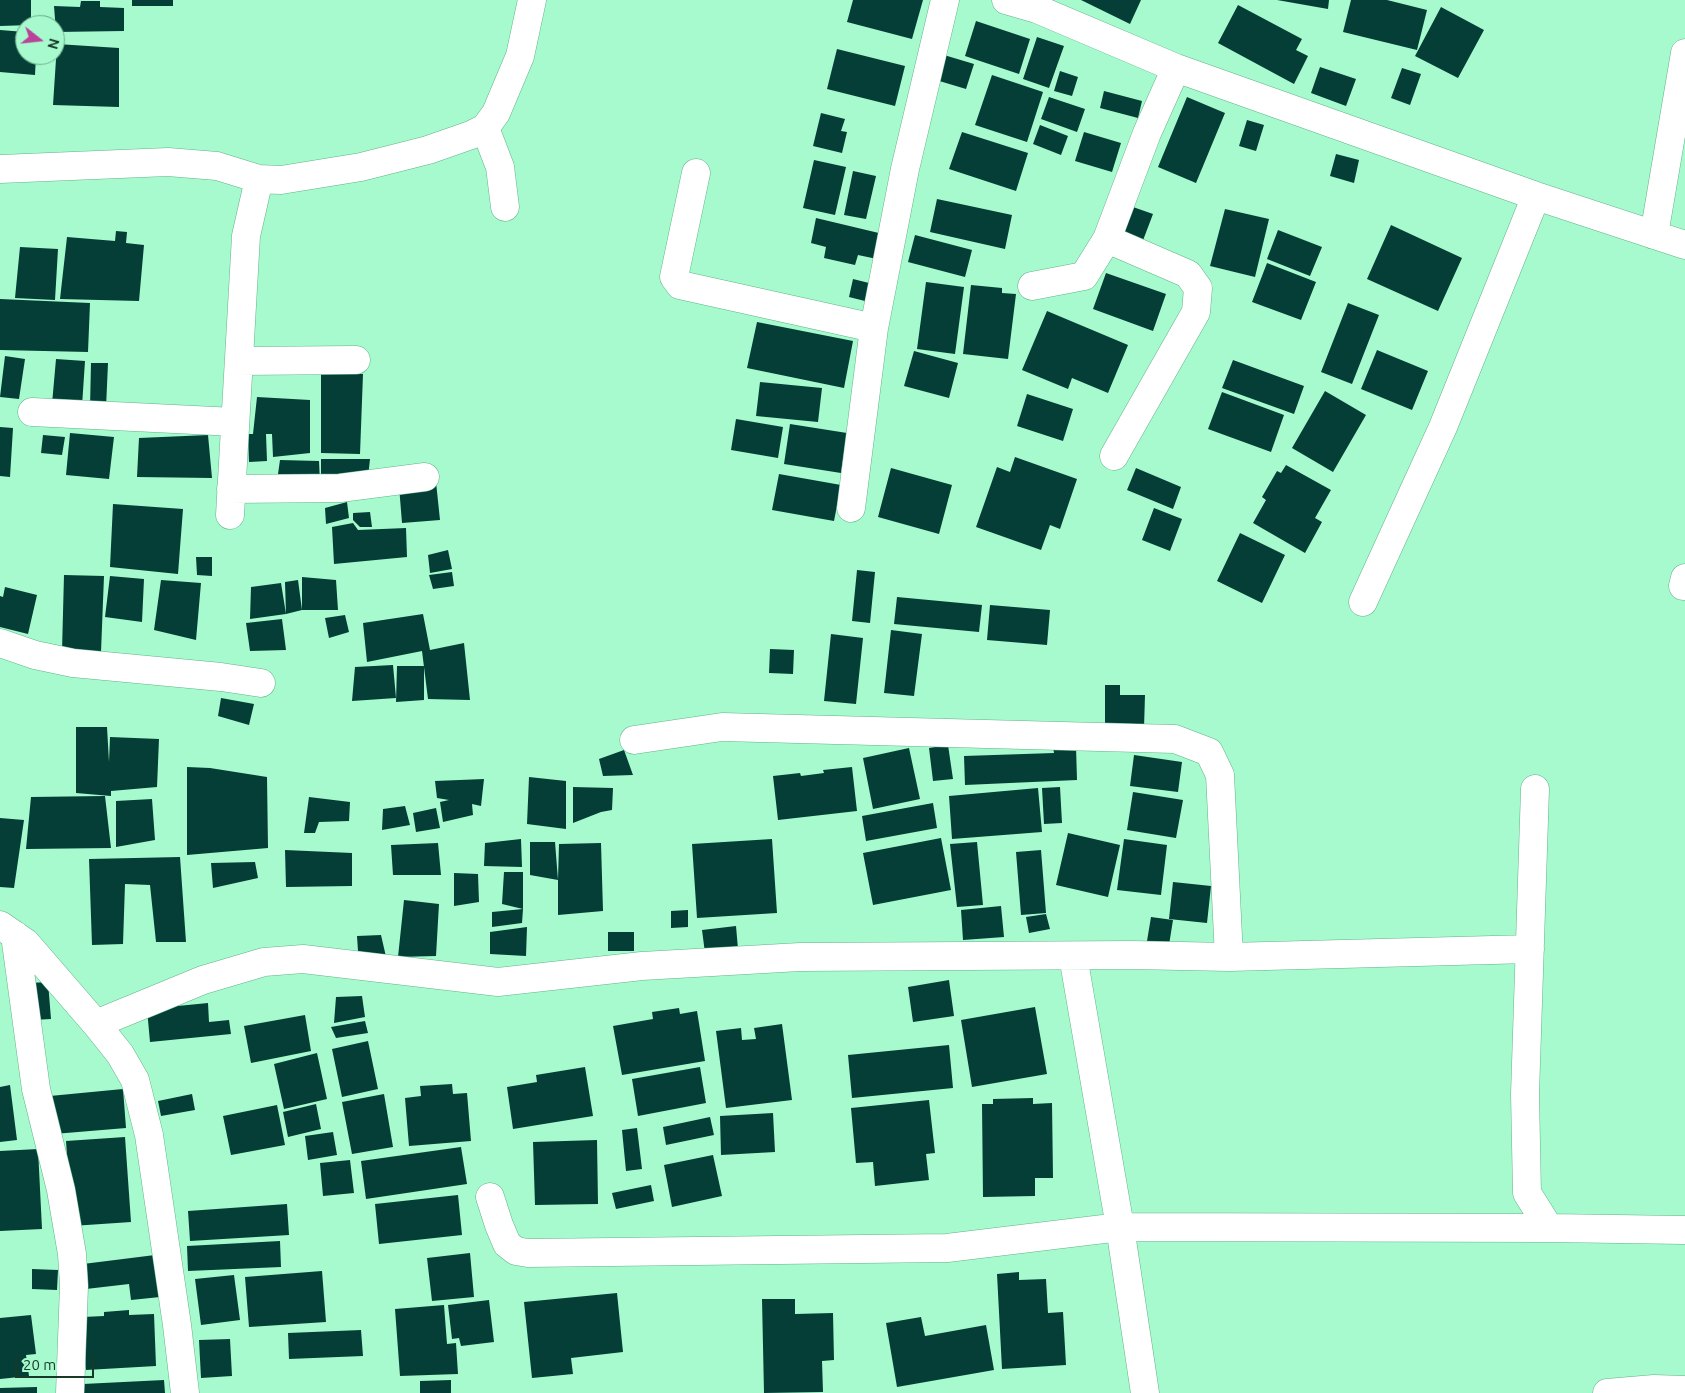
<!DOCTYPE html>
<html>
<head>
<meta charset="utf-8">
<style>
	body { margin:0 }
	#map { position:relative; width:1685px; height:1393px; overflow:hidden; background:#a7facd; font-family:Ubuntu,sans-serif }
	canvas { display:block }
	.north { position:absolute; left:15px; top:15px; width:50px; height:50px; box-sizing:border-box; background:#a7facd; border:1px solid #6dad8b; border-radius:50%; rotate:106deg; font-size:14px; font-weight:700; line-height:20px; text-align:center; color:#173928 }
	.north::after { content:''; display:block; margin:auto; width:18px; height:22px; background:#b94399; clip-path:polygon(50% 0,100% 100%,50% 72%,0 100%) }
	.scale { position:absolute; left:15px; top:1356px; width:79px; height:22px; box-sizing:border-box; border:2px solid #173928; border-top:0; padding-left:6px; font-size:15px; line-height:18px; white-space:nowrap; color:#173928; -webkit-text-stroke:4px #a7facd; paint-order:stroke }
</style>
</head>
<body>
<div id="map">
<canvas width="1685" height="1393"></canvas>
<div class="north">N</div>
<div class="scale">20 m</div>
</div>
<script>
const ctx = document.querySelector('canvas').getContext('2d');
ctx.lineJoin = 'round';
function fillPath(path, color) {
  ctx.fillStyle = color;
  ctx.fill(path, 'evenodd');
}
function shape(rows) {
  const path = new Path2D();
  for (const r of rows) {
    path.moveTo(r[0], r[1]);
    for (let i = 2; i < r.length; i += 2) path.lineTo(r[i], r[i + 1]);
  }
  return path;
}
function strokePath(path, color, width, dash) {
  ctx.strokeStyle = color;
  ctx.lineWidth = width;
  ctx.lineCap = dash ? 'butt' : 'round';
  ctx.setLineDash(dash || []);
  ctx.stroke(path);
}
fillPath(shape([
	[0,0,31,0,31,25,0,26],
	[132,0,173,0,173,6,132,6],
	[853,0,923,0,912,39,847,22],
	[1081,0,1141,0,1130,24],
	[1277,0,1329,0,1328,9],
	[1351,0,1387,0,1427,10,1417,50,1343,32],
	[81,1,100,1,100,7,124,8,124,31,56,32,54,6,80,7],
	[1238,5,1302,39,1296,50,1308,56,1294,84,1218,43],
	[1441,7,1484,30,1458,78,1415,56],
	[976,21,1030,39,1019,74,965,56],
	[0,30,25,32,25,55,36,55,35,75,0,72],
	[1037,37,1064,46,1049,88,1023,79],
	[57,44,119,48,119,107,53,105],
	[837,49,905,66,895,106,827,89],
	[944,55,974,64,966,89,936,80],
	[1320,67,1356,79,1346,106,1311,93],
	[1402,68,1421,74,1410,105,1391,98],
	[1060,71,1078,77,1072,96,1054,91],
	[992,75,1043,92,1027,142,975,125],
	[1104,91,1142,101,1138,118,1100,108],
	[1049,97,1085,109,1077,132,1041,119],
	[1187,97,1225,113,1196,183,1158,167],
	[821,113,845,119,841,131,847,132,842,153,813,146],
	[1247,120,1264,125,1256,151,1239,146],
	[1040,125,1068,136,1061,155,1033,144],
	[962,132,1028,153,1016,191,949,169],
	[1084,132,1121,143,1112,172,1075,161],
	[1336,154,1359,160,1354,183,1330,176],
	[814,160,846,167,835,215,803,208],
	[853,171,876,176,866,219,844,215],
	[937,199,1012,215,1005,249,930,232],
	[1133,207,1153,214,1142,243,1123,236],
	[1225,209,1269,219,1255,277,1210,266],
	[816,218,883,234,877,259,858,255,855,265,824,258,826,247,811,243],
	[1391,225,1462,258,1438,311,1367,279],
	[1278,230,1322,247,1310,276,1267,259],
	[116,231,127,232,126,243,144,245,139,301,60,299,67,237,115,241],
	[915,235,972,250,965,277,908,262],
	[20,247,58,249,55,300,15,298],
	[1267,263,1316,282,1301,320,1252,302],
	[1106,273,1166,294,1153,331,1093,309],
	[853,279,877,285,873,303,849,297],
	[926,282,964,287,955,354,917,349],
	[971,285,1002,288,1002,293,1016,294,1008,359,963,354],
	[0,299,90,303,88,352,0,350],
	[1348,303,1379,315,1352,384,1321,372],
	[1047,311,1128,345,1108,393,1072,378,1068,389,1022,370],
	[757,322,853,341,844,388,747,368],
	[1377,350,1428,371,1412,410,1361,389],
	[914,351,958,363,949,398,904,386],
	[5,356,25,359,19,399,0,397],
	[56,359,85,361,82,406,52,404],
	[1233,360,1304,386,1294,414,1222,388],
	[91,363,108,363,106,408,90,408],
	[321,374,363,374,360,454,321,453],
	[760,382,822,388,818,422,756,416],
	[1325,391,1366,415,1333,472,1292,448],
	[1222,392,1284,415,1271,452,1208,429],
	[1027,394,1073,409,1063,441,1017,426],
	[257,397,310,400,310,453,273,457,272,434,266,434,267,461,249,462,248,434,253,434],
	[736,419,783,427,778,458,731,450],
	[790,424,847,433,841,473,784,464],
	[0,427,13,428,10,477,0,476],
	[70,433,114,437,109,479,66,475],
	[43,435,65,437,62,455,41,453],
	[208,435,212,478,137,477,139,438],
	[1015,457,1077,479,1060,529,1050,525,1041,550,976,527,997,467,1010,472],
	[321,459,370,459,367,487,321,483],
	[280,460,319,461,320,482,277,481],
	[1286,465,1331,490,1315,518,1322,522,1305,553,1253,523,1266,500,1262,497,1277,471,1281,473],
	[891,468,952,485,939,534,878,517],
	[1136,468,1181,487,1173,509,1127,490],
	[779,474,841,485,834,521,772,510],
	[436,482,440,520,402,523,399,486],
	[347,502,349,518,326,524,325,508],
	[113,504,183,509,178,574,110,567],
	[1154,508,1182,519,1170,551,1142,540],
	[370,512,372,527,360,527,353,520,353,513],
	[353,523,358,530,406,528,407,557,334,564,332,527],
	[1240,533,1285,555,1262,603,1217,581],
	[448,550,452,569,430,573,428,555],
	[196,557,212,557,212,576,197,575],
	[857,570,875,572,870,623,852,621],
	[452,572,454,586,433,589,429,575],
	[64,575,104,576,101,652,62,651],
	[110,576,144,579,142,622,105,617],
	[302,577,336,580,338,610,302,610,286,614,285,582,298,580,302,610],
	[161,580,201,583,196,640,154,630],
	[281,583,286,614,250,619,251,587],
	[5,587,37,595,28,634,0,627,0,596,3,597],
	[897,597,982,605,979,632,894,624],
	[990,605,1050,610,1047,645,987,640],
	[423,614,430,650,464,643,470,700,428,699,422,651,367,662,363,623],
	[345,615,349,632,329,638,325,618],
	[282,619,286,650,250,651,246,623],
	[891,630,922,634,914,696,884,693],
	[831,634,863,638,856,704,824,701],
	[770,649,794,650,793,674,769,673],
	[393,665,396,698,352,701,355,667],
	[397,666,424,666,424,700,396,702],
	[1105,685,1120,685,1120,695,1145,695,1144,728,1105,728],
	[221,698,254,704,249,725,218,716],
	[76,727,107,727,109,762,110,737,159,739,157,787,111,791,111,796,76,793],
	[948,745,953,779,933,781,929,748],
	[1076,746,1077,780,965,785,964,756,1054,753,1053,747],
	[909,748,920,799,873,809,863,758],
	[624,750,633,775,603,776,599,759],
	[1134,755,1182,762,1178,792,1130,786],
	[187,767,210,768,267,777,268,848,187,855],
	[852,767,857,811,778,820,773,776,800,773,801,776,824,773,823,770],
	[529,777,566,781,566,829,527,824],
	[484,779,481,806,472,804,473,815,443,822,440,802,449,800,437,798,435,781],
	[573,787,613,788,612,810,601,812,573,823],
	[1060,787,1062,823,1044,824,1042,788],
	[1038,788,1042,832,952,839,949,796],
	[1133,792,1183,800,1176,838,1127,830],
	[105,796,111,848,26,849,31,797],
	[309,797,350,802,349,821,319,822,315,833,304,833],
	[152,799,155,840,116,847,116,801],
	[933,803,937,828,866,841,862,816],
	[405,806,410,825,382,830,383,809],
	[436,808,440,828,416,832,413,813],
	[0,818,24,820,14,888,0,887],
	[1068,833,1120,845,1108,897,1056,885],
	[941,838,951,890,873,905,863,853],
	[521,839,522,867,484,866,485,843],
	[772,839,777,913,697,918,692,844],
	[1124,839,1167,845,1161,895,1117,890],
	[530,842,555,842,558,880,559,844,601,843,603,911,558,915,558,880,530,875],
	[977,842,983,905,957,907,950,844],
	[438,843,441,875,393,875,391,845],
	[285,850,352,853,352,886,286,887],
	[1041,850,1046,913,1021,915,1016,852],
	[180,857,186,942,156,942,150,885,125,884,123,944,92,945,89,859],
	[255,862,258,878,213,888,211,863],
	[504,872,523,872,523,909,502,904],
	[454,873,478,874,479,902,454,906],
	[1173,882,1211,886,1207,923,1169,919],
	[404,900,439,904,436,956,398,957],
	[1001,906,1004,937,963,940,961,910],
	[523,909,522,923,492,927,492,912],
	[688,910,688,927,671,928,671,911],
	[1046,914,1050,929,1029,933,1026,917],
	[1151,917,1173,920,1169,945,1147,941],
	[736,926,738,949,705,953,702,930],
	[527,927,526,956,490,954,490,932],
	[608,932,634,932,634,951,608,951],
	[381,935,387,961,359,966,357,936],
	[949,980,954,1016,913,1022,908,987],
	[48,982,51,1019,33,1020,30,983],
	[362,996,365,1017,334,1023,336,997],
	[208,1003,209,1022,229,1020,231,1034,150,1042,147,1009],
	[1035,1007,1047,1074,972,1087,961,1020],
	[679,1008,680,1014,697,1011,705,1061,622,1075,613,1026,653,1019,652,1012],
	[305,1015,311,1051,251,1063,244,1026],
	[365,1021,368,1033,336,1038,331,1027],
	[782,1024,792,1100,726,1108,716,1031,741,1028,742,1040,756,1039,754,1028],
	[368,1041,378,1089,342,1097,332,1049],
	[949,1045,953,1088,852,1098,848,1055],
	[317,1053,327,1099,284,1109,274,1064],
	[585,1067,593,1116,513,1129,507,1087,537,1082,536,1075],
	[700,1067,706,1103,638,1116,632,1079],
	[452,1084,453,1094,467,1093,471,1141,409,1146,405,1098,421,1096,420,1086],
	[10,1085,17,1140,0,1142,0,1087],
	[123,1089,126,1128,54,1134,50,1096],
	[192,1094,195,1110,161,1116,158,1101],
	[384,1094,393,1147,352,1154,342,1102],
	[1033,1098,1033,1104,1052,1103,1053,1178,1035,1178,1035,1196,983,1197,982,1104,993,1104,993,1099],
	[929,1100,935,1153,926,1154,929,1180,875,1186,873,1162,856,1163,851,1108],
	[316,1104,321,1129,288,1137,283,1112],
	[277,1105,285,1145,231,1155,223,1116],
	[773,1113,775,1152,721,1155,720,1116],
	[710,1117,714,1135,666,1145,663,1127],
	[637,1128,642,1169,626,1171,622,1130],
	[333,1132,337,1155,308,1160,305,1136],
	[125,1137,131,1222,72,1226,66,1141],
	[597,1140,598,1204,535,1205,533,1142],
	[461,1147,467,1184,366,1199,361,1161],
	[38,1149,42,1229,0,1231,0,1151],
	[713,1155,722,1196,672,1207,664,1165],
	[350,1160,354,1193,323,1196,320,1163],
	[651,1185,654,1201,616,1209,612,1193],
	[458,1195,462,1235,379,1244,375,1204],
	[287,1204,289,1235,190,1241,188,1211],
	[280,1241,281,1267,188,1271,187,1246],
	[470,1253,474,1297,432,1301,427,1258],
	[155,1255,160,1297,131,1300,129,1284,86,1289,83,1264],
	[32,1269,58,1270,57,1290,32,1289],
	[322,1271,326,1322,249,1327,245,1277],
	[1019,1272,1019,1280,1046,1279,1048,1313,1063,1312,1066,1365,1002,1369,997,1274],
	[234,1275,240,1320,201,1325,195,1279],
	[617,1293,623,1352,571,1358,573,1374,532,1378,524,1302],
	[762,1299,795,1299,795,1314,833,1313,834,1360,822,1361,823,1392,764,1393],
	[489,1300,494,1342,461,1346,459,1338,452,1339,448,1305],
	[444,1305,447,1344,456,1343,458,1374,400,1376,395,1309],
	[129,1310,129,1315,154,1314,156,1366,86,1370,83,1317,104,1316,104,1312],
	[31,1315,36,1354,26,1355,29,1376,0,1379,0,1318],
	[921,1317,925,1336,986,1325,994,1370,897,1387,886,1323],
	[361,1330,363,1356,289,1359,288,1333],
	[230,1339,232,1376,201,1378,199,1340],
	[164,1380,165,1393,84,1393,83,1384],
	[451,1380,451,1393,420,1393,420,1381],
	[37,1387,37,1393,0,1393,0,1388]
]), '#043e36');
const minor = shape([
	[1006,0,1037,9,1176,68,1536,196,1685,245],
	[485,128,500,167,505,207],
	[0,169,168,162,217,166,259,179,281,180,361,167,428,150,471,135,485,128,496,113,520,56,532,0],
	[696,173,674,277,680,285,874,328],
	[1654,235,1685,53],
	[1107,239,1188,274,1198,288,1196,312,1114,456],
	[1032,286,1084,276,1107,239,1147,133,1176,68],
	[239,361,356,360],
	[32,412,235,422],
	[231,489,340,488,425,477],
	[851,508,874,328,905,169,945,0],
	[230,515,246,236,259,179],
	[1683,586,1685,578],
	[1363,602,1443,427,1536,196],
	[0,643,35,655,73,663,221,677,261,683],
	[634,740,722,727,1175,739,1209,752,1220,775,1229,957],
	[1535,789,1525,1094,1527,1193,1549,1228,1685,1230],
	[0,925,26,943,96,1024,120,1054,135,1080,149,1135,177,1325,185,1393],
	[15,935,36,1089,61,1190,72,1254,74,1286,70,1393],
	[1073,956,1120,1227,1145,1393],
	[96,1024,203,980,264,962,303,959,498,982,642,966,800,957,1132,955,1229,957,1530,949],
	[490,1197,499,1225,507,1244,516,1251,528,1253,947,1248,1120,1227,1549,1228],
	[1607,1393,1654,1389,1685,1390]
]);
strokePath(minor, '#62b389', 29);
strokePath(minor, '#fff', 28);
</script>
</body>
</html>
